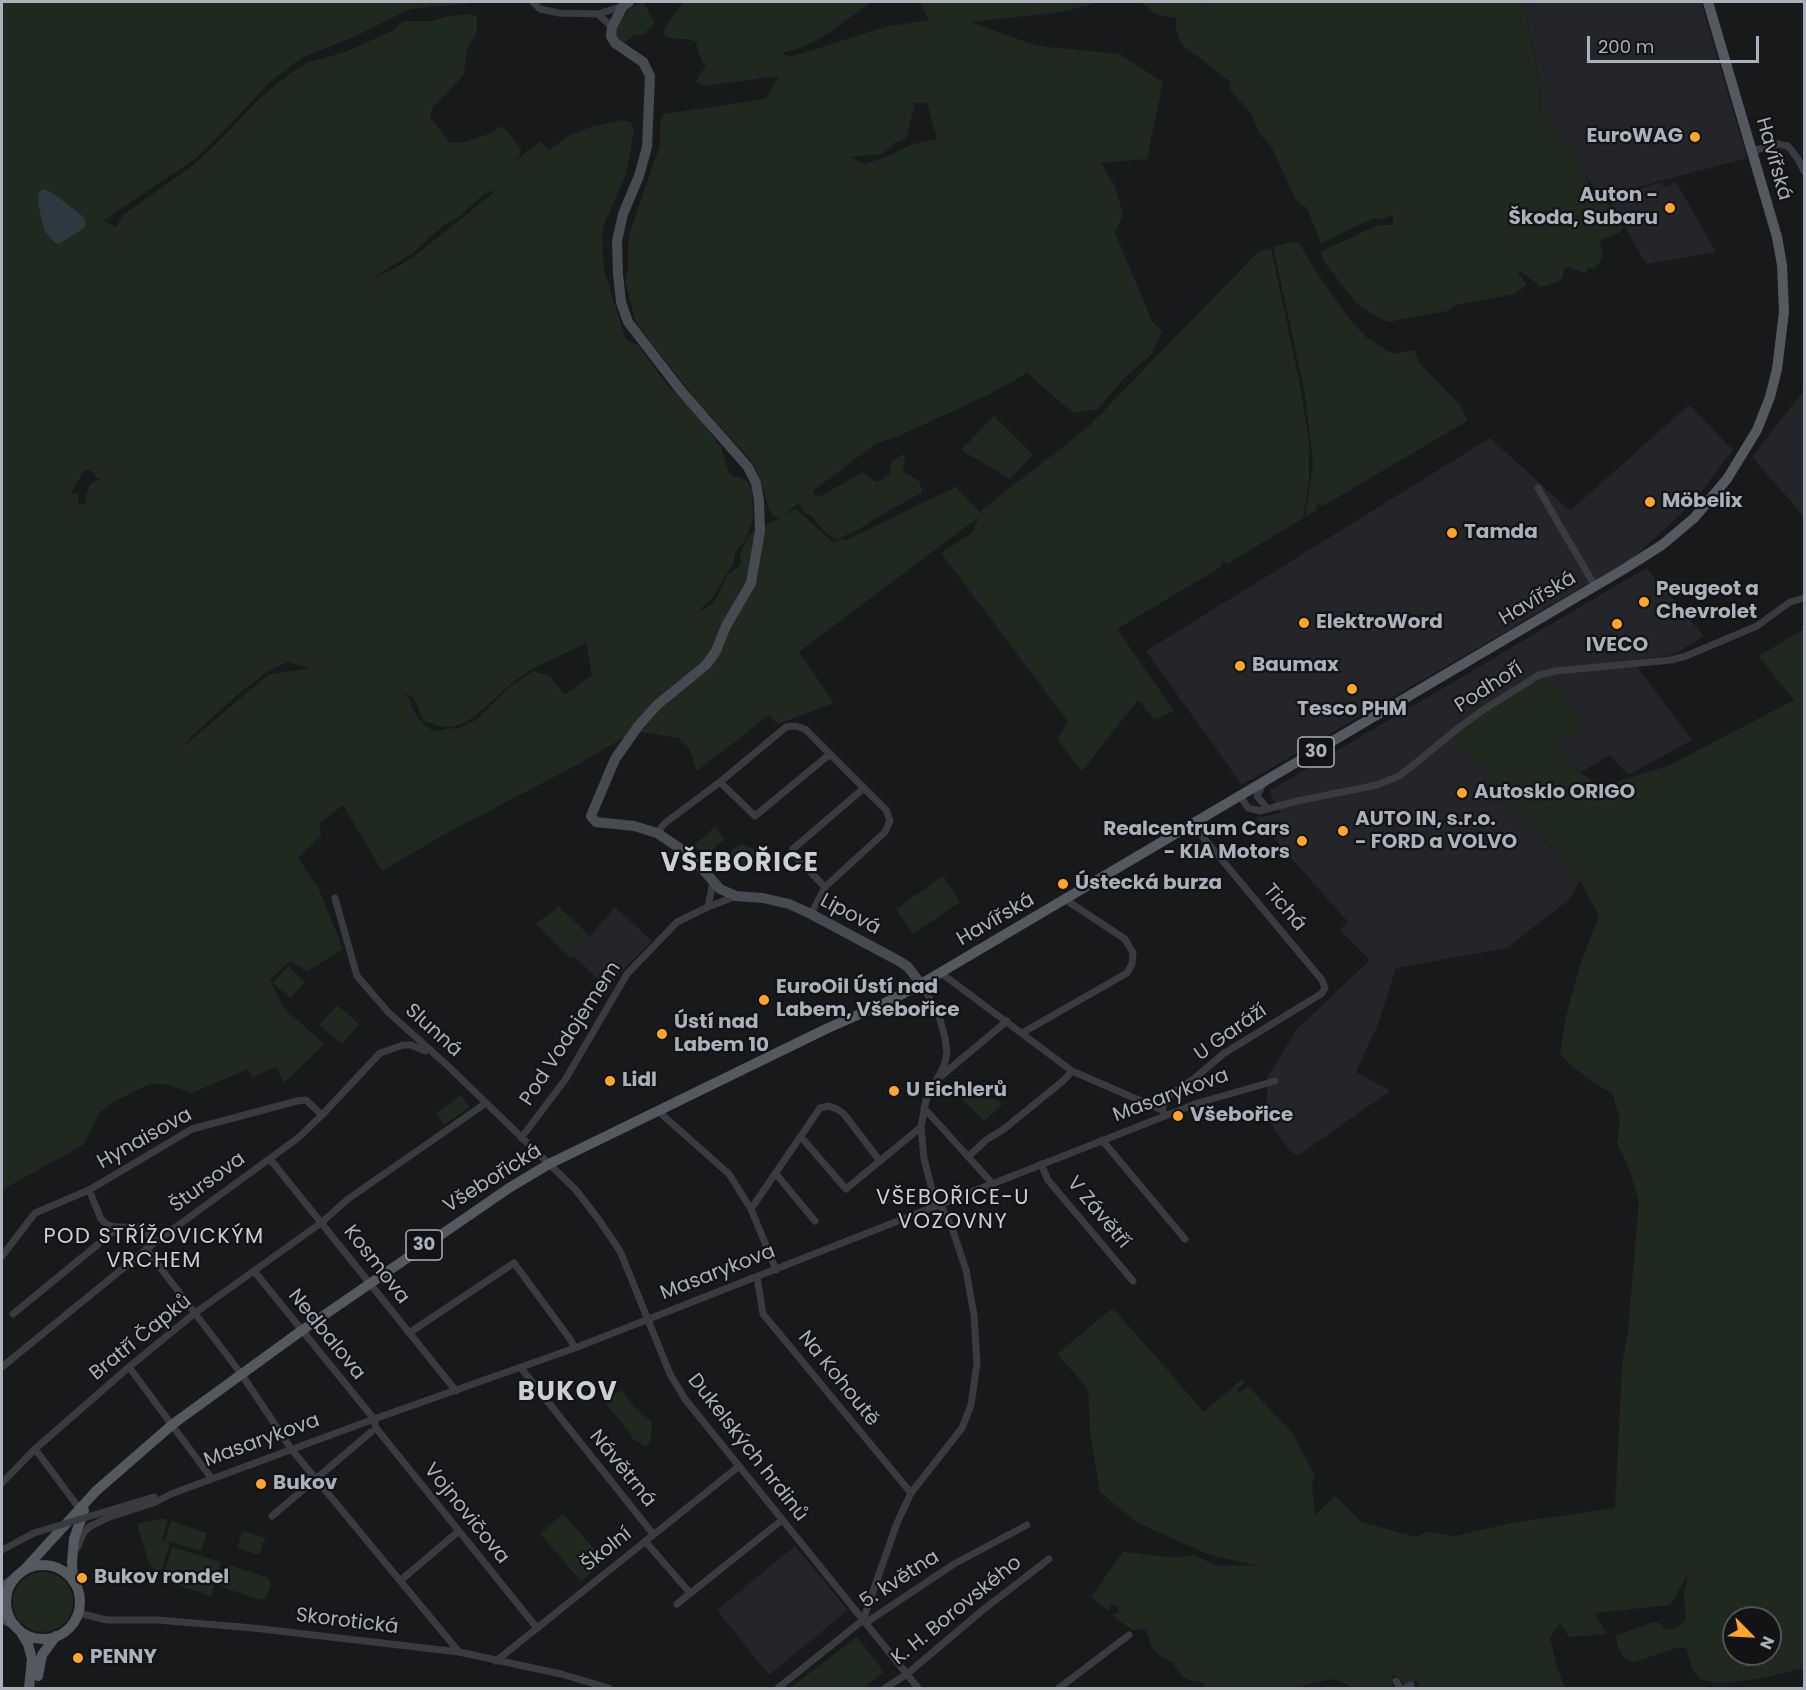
<!DOCTYPE html>
<html>
<head>
<meta charset="utf-8">
<style>
	body { margin:0 }
	#map { position:relative; width:1806px; height:1690px; overflow:hidden; background:#18191b; font-family:Poppins,sans-serif }
	canvas { display:block }
	.frame { position:absolute; inset:0; border:3px solid #aab1bb; pointer-events:none }
	.north { position:absolute; left:1722px; top:1606px; width:60px; height:60px; box-sizing:border-box; background:#131316; border:2px solid #4f5258; border-radius:50%; rotate:114deg; font-size:16px; font-weight:700; line-height:24px; text-align:center; color:#aab1bb }
	.north::after { content:''; display:block; margin:auto; width:21px; height:27px; background:#ffa52c; clip-path:polygon(50% 0,100% 100%,50% 72%,0 100%) }
	.scale { position:absolute; left:1587px; top:36px; width:172px; height:27px; box-sizing:border-box; border:3px solid #aab1bb; border-top:0; padding-left:8px; font-size:18px; line-height:21px; white-space:nowrap; color:#aab1bb; -webkit-text-stroke:4px #131316; paint-order:stroke }
</style>
</head>
<body>
<div id="map">
<canvas width="1806" height="1690"></canvas>
<div class="frame"></div>
<div class="north">N</div>
<div class="scale">200 m</div>
</div>
<script>
const ctx = document.querySelector('canvas').getContext('2d');
ctx.lineJoin = 'round';
function fillPath(path, color) {
  ctx.fillStyle = color;
  ctx.fill(path, 'evenodd');
}
function shape(rows) {
  const path = new Path2D();
  for (const r of rows) {
    if (r.length === 3) {
      path.moveTo(r[0] + r[2], r[1]);
      path.arc(r[0], r[1], r[2], 0, 2 * Math.PI);
      continue;
    }
    path.moveTo(r[0], r[1]);
    for (let i = 2; i < r.length; i += 2) path.lineTo(r[i], r[i + 1]);
  }
  return path;
}
function strokePath(path, color, width, dash) {
  ctx.strokeStyle = color;
  ctx.lineWidth = width;
  ctx.lineCap = dash ? 'butt' : 'round';
  ctx.setLineDash(dash || []);
  ctx.stroke(path);
}
function drawText(font, color, halo, rows, align = 'center') {
  ctx.font = font + ' Poppins,sans-serif';
  ctx.lineWidth = 4.5;
  ctx.setLineDash([]);
  ctx.textBaseline = 'middle';
  ctx.strokeStyle = halo;
  ctx.fillStyle = color;
  for (const [text, x, y, turn = 0] of rows) {
    ctx.save();
    ctx.translate(x, y);
    ctx.rotate((+turn || 0) * Math.PI / 180);
    ctx.textAlign = isNaN(turn) ? turn : align;
    if (halo) ctx.strokeText(text, 0, 0);
    ctx.fillText(text, 0, 0);
    ctx.restore();
  }
}
fillPath(shape([
	[1533,2,1701,2,1747,158,1601,197,1541,113,1538,74,1524,5],
	[1662,182,1666,187,1676,182,1716,252,1647,264,1645,262,1610,201,1616,196],
	[1804,390,1804,519,1795,506,1752,457],
	[1689,405,1733,450,1690,506,1634,557,1242,785,1146,651,1490,438,1570,511],
	[1646,568,1704,636,1673,655,1632,660,1692,740,1628,775,1610,755,1580,773,1556,747,1447,729,1580,880,1571,898,1507,948,1396,968,1379,1022,1356,1072,1390,1091,1297,1156,1289,1150,1267,1118,1267,1078,1297,1029,1370,960,1340,930,1348,922,1256,818,1280,813,1269,791],
	[559,907,590,936,615,907,652,941,619,974,608,989,574,956,571,958,535,924],
	[795,1546,848,1610,769,1675,717,1610]
]), '#242528');
fillPath(shape([
	[2,2,484,2,410,9,358,35,301,58,269,83,224,131,195,159,103,221,116,227,123,215,192,166,212,148,258,100,289,74,309,62,345,52,392,31,404,21,431,21,449,16,470,14,477,16,477,32,467,49,464,75,434,106,430,114,431,119,449,142,458,143,467,141,489,134,502,126,521,149,520,155,512,163,541,141,549,150,568,136,591,127,622,120,631,122,634,130,630,155,625,176,604,225,602,235,604,269,625,337,629,342,637,344,664,381,696,414,721,447,728,471,733,476,747,480,752,492,753,517,749,531,745,541,736,551,733,564,711,600,700,609,704,610,715,601,728,574,741,565,740,553,750,534,765,524,765,526,781,517,775,517,769,510,761,481,753,463,696,400,636,323,625,281,628,269,628,247,630,232,660,145,660,127,661,119,664,114,766,99,779,76,704,86,696,83,700,73,707,66,704,65,698,52,696,42,689,39,674,39,667,37,664,34,665,27,683,2,872,2,821,38,800,48,781,53,791,57,885,27,929,20,920,2,1099,2,1062,12,971,22,1037,46,1119,54,1163,82,1147,159,1101,163,1115,187,1123,214,1115,233,1152,321,1162,332,1151,355,1126,376,1098,409,1073,413,1027,373,990,394,899,436,875,444,814,490,813,495,821,496,863,472,876,482,882,480,891,473,889,468,892,461,903,454,905,459,903,471,919,481,923,492,870,521,860,529,835,540,822,529,811,515,804,513,799,503,781,517,796,509,834,543,843,538,846,540,956,487,981,513,983,509,1087,428,1258,252,1271,248,1301,389,1309,443,1309,481,1304,514,1302,519,1227,564,1223,561,1221,562,1221,567,1117,629,1174,711,1154,719,1138,700,1082,771,1057,739,1068,722,941,553,972,533,979,517,799,652,834,703,778,724,769,715,697,771,689,748,678,738,635,731,575,766,445,834,382,871,343,805,320,823,321,836,298,858,318,887,343,949,307,971,290,961,270,980,284,1008,324,1044,284,1083,276,1067,253,1077,248,1069,192,1093,164,1084,149,1084,117,1100,99,1113,83,1145,2,1190],
	[915,103,927,103,937,139,913,144,891,155,865,164,850,157,883,154,894,143,906,139],
	[497,190,417,254,401,265,369,280,413,253,432,235,447,223,459,217,484,194],
	[54,194,84,217,86,223,83,228,61,243,44,230,43,222],
	[85,469,88,471,89,469,97,478,102,478,90,484,86,494,86,503,81,505,78,502,79,493,70,494],
	[592,640,586,643,592,675,564,695,550,676,533,671,511,686,476,720,459,728,445,729,437,732,426,727,416,715,411,705,412,703,404,693,414,698,423,720,438,726,452,727,464,723,475,716,511,684,532,669],
	[288,662,309,668,268,675,179,750,157,773,191,737,237,695,271,669],
	[640,2,643,2,655,23,642,35,635,35,622,44,615,36,616,29,628,10],
	[1141,2,1204,2,1204,5,1208,2,1533,2,1524,5,1538,74,1541,113,1546,112,1574,155,1587,178,1591,192,1595,196,1604,196,1623,228,1621,232,1601,240,1600,245,1603,252,1601,261,1595,268,1588,268,1586,273,1567,267,1564,269,1563,276,1560,281,1541,287,1520,271,1518,273,1527,284,1515,294,1455,305,1447,311,1398,320,1390,322,1381,319,1357,304,1325,263,1320,252,1378,225,1392,225,1394,215,1383,219,1374,218,1321,243,1307,208,1296,200,1272,148,1259,133,1251,113,1228,88,1231,82,1181,44,1176,28,1176,18,1155,14],
	[1290,242,1299,243,1317,273,1350,320,1367,338,1393,354,1414,350,1420,364,1460,405,1467,419,1467,421,1323,506,1318,504,1316,506,1317,510,1305,517,1313,466,1311,444,1304,389,1273,247],
	[994,416,1033,455,1010,479,961,450],
	[1804,629,1804,1668,1759,1679,1718,1683,1700,1679,1692,1669,1686,1648,1676,1648,1634,1662,1628,1661,1623,1656,1617,1645,1616,1635,1654,1622,1659,1623,1664,1628,1670,1630,1683,1624,1686,1618,1684,1595,1688,1575,1670,1605,1594,1613,1607,1634,1569,1637,1560,1623,1550,1638,1557,1668,1565,1688,1416,1688,1419,1684,1416,1681,1404,1684,1396,1675,1391,1677,1393,1688,1353,1688,1340,1681,1330,1679,1295,1688,1206,1688,1200,1682,1189,1680,1183,1677,1172,1662,1160,1656,1152,1648,1147,1632,1144,1629,1132,1630,1113,1616,1120,1611,1115,1605,1111,1605,1108,1611,1091,1597,1123,1552,1177,1558,1194,1555,1215,1565,1258,1566,1210,1555,1138,1523,1100,1492,1090,1432,1088,1389,1057,1354,1113,1308,1204,1412,1242,1379,1245,1382,1237,1390,1240,1393,1248,1386,1293,1434,1315,1476,1312,1484,1315,1515,1335,1496,1361,1522,1416,1537,1426,1532,1455,1536,1511,1523,1615,1508,1622,1365,1628,1331,1639,1202,1630,1171,1617,1143,1620,1120,1613,1094,1588,1079,1560,1055,1566,1016,1580,965,1599,916,1580,880,1447,729,1543,668,1585,723,1557,748,1580,773,1601,787,1670,765,1794,700,1759,656],
	[1734,1618,1770,1618,1770,1654,1734,1654],
	[715,827,725,839,704,857,694,845],
	[743,844,754,850,758,855,756,865,748,869,726,858,734,848],
	[943,876,960,902,913,934,896,909],
	[559,907,586,933,567,953,541,927],
	[288,966,305,982,290,998,273,983],
	[337,1005,359,1024,342,1044,319,1025],
	[461,1095,470,1107,444,1125,436,1113],
	[960,1097,997,1099,1002,1105,984,1121],
	[622,1390,634,1407,652,1422,651,1439,646,1447,633,1439,628,1430,602,1399],
	[563,1514,605,1561,581,1581,540,1534],
	[164,1518,168,1521,162,1539,170,1543,162,1569,156,1571,148,1560,137,1524],
	[171,1521,207,1533,201,1551,165,1540],
	[243,1531,265,1538,259,1555,237,1548],
	[172,1547,221,1562,211,1596,162,1580],
	[229,1565,269,1578,271,1584,266,1598,260,1600,222,1587,220,1581,224,1569],
	[43,1602,30],
	[857,1637,884,1672,863,1688,790,1688]
]), '#202920');
fillPath(shape([
	[44,189,54,194,84,217,86,223,84,228,61,243,58,244,54,242,44,230,38,203,39,192]
]), '#2d3940');
strokePath(shape([
	[533,2,540,9,559,13,598,14,612,27],
	[598,14,623,6],
	[1752,151,1778,144,1788,146,1798,159,1804,171],
	[1538,488,1595,586],
	[720,782,755,816,830,754],
	[1263,784,1257,796,1268,809],
	[1240,796,1248,808,1260,811,1297,801,1377,785,1399,776,1411,767,1457,729,1483,710,1539,675,1556,671,1671,660,1686,656,1757,626,1790,602,1804,598],
	[657,833,665,823,720,782,786,727,796,726,805,729,886,810,890,821,885,832,825,887,811,914],
	[825,887,795,856,793,849,864,788],
	[335,898,357,976,388,1012,448,1066,576,1190,599,1220,620,1251,670,1374,685,1399,918,1688],
	[708,907,736,896],
	[941,973,1072,1071,1162,1110,1164,1114],
	[921,984,938,1012,945,1038,947,1053,944,1066,926,1100,921,1127,924,1159,936,1205],
	[1022,1033,1127,973,1132,964,1133,953,1125,939,1066,900],
	[940,1077,1007,1021],
	[924,1108,992,1183],
	[1162,1110,1166,1097,1195,1078,1223,1054,1321,994,1325,988,1322,980,1192,824],
	[658,1111,729,1174,751,1209,776,1270],
	[801,1137,846,1189,921,1127],
	[521,1138,565,1080,627,974,677,922,708,907,713,882],
	[1102,1140,1185,1239],
	[968,1157,986,1140,1004,1129,1064,1080,1072,1071],
	[270,1159,456,1391],
	[1041,1164,1048,1180,1133,1281],
	[776,1174,815,1221],
	[89,1190,101,1219,107,1225,115,1227,140,1227,146,1231,154,1243],
	[751,1209,820,1108,828,1106,837,1109,844,1114,880,1161],
	[146,1249,242,1375,292,1450,459,1652],
	[2,1256,35,1213,89,1190,192,1129,297,1101,306,1100,322,1115],
	[254,1271,374,1419,376,1428,537,1628],
	[757,1277,763,1314,911,1493],
	[13,1314,113,1232,115,1227],
	[409,1333,514,1263,570,1339,575,1348],
	[2,1367,154,1243,298,1138,322,1115,380,1053,403,1045,411,1045,425,1051],
	[129,1367,212,1479],
	[521,1368,653,1534],
	[35,1449,79,1508],
	[2,1483,35,1449,129,1367,195,1313,321,1223,348,1199,486,1103],
	[272,1516,371,1432],
	[645,1541,690,1593],
	[77,1548,83,1534,89,1527,107,1518,156,1502,171,1494,374,1419,575,1348,1198,1103,1275,1081],
	[2,1550,34,1533],
	[401,1580,459,1531],
	[677,1604,782,1520],
	[78,1613,107,1620,157,1620,253,1628,459,1652,561,1674,609,1688],
	[863,1620,897,1523,911,1493,962,1428,971,1405,977,1363,974,1315,966,1270,952,1228,940,1204],
	[863,1620,870,1620,954,1564,1027,1525],
	[496,1661,738,1467],
	[1396,1681,1400,1688],
	[778,1688,863,1620],
	[885,1688,907,1674,984,1609,1049,1559],
	[1059,1688,1129,1635],
	[1405,1688,1411,1685]
]), '#393b40', 7);
strokePath(shape([
	[629,2,623,6,612,27,611,36,615,43,643,62,650,76,647,147,639,176,623,214,617,241,618,274,621,302,628,322,682,392,748,467,756,483,759,501,760,531,751,583,726,626,716,651,706,665,657,705,639,725,615,759,591,816,596,822,634,826,657,833,690,855,720,889,736,896,763,898,789,904,811,914,899,961,908,967,921,984],
	[2,1588,15,1578],
	[2,1618,15,1625]
]), '#474a50', 10);
strokePath(shape([
	[43,1602,37],
	[24,1570,96,1491,173,1424,301,1331,509,1188,549,1164,828,1028,887,1002,921,984,1624,569,1662,545,1694,518,1727,479,1757,430,1770,397,1777,369,1784,312,1782,265,1777,237,1708,2],
	[73,1581,72,1562,74,1539,84,1511],
	[20,1631,28,1644,32,1659,29,1688],
	[38,1676,42,1655,56,1636]
]), '#55585f', 10);
strokePath(shape([
	[34,1533,154,1497]
]), '#393b40', 7);
for (const [x, y, r, color] of [
	[1695,137,6,"#ffa52c"],
	[1670,208,6,"#ffa52c"],
	[1650,502,6,"#ffa52c"],
	[1452,533,6,"#ffa52c"],
	[1644,602,6,"#ffa52c"],
	[1304,623,6,"#ffa52c"],
	[1617,624,6,"#ffa52c"],
	[1240,666,6,"#ffa52c"],
	[1352,689,6,"#ffa52c"],
	[1462,793,6,"#ffa52c"],
	[1343,831,6,"#ffa52c"],
	[1302,841,6,"#ffa52c"],
	[1063,884,6,"#ffa52c"],
	[764,1000,6,"#ffa52c"],
	[662,1034,6,"#ffa52c"],
	[610,1081,6,"#ffa52c"],
	[894,1091,6,"#ffa52c"],
	[1178,1116,6,"#ffa52c"],
	[261,1484,6,"#ffa52c"],
	[82,1578,6,"#ffa52c"],
	[78,1658,6,"#ffa52c"]
]) {
  const dot = new Path2D();
  dot.arc(x, y, r, 0, 2 * Math.PI);
  ctx.fillStyle = color;
  ctx.fill(dot);
  strokePath(dot, '#131316', 2);
}
for (const [x, y, w] of [
	[1316,752,36],
	[424,1245,36]
]) {
  const box = new Path2D();
  box.roundRect(x - w / 2, y - 15, w, 30, 4.5);
  ctx.fillStyle = '#131316';
  ctx.fill(box);
  strokePath(box, '#aab1bb', 1.5);
}
drawText('bold 18px', '#aab1bb', null, [
	["30",1316,752],
	["30",424,1245]
]);
drawText('bold 20px', '#aab1bb', '#131316', [
	["EuroWAG",1683,137,"right"],
	["Auton -",1658,196,"right"],
	["Škoda, Subaru",1658,219,"right"],
	["Möbelix",1662,502],
	["Tamda",1464,533],
	["Peugeot a",1656,590],
	["Chevrolet",1656,613],
	["ElektroWord",1316,623],
	["IVECO",1617,646,"center"],
	["Baumax",1252,666],
	["Tesco PHM",1352,710,"center"],
	["Autosklo ORIGO",1474,793],
	["AUTO IN, s.r.o.",1355,820],
	["- FORD a VOLVO",1355,843],
	["Realcentrum Cars",1290,830,"right"],
	["- KIA Motors",1290,853,"right"],
	["Ústecká burza",1075,884],
	["EuroOil Ústí nad",776,988],
	["Labem, Všebořice",776,1011],
	["Ústí nad",674,1023],
	["Labem 10",674,1046],
	["Lidl",622,1081],
	["U Eichlerů",906,1091],
	["Všebořice",1190,1116],
	["Bukov",273,1484],
	["Bukov rondel",94,1578],
	["PENNY",90,1658]
], 'left');
drawText('20px', '#aab1bb', '#131316', [
	["Havířská",1773,159,74],
	["Havířská",1538,599,-31],
	["Podhoří",1489,688,-33],
	["Tichá",1284,908,50],
	["Lipová",850,915,28],
	["Havířská",996,920,-30],
	["Slunná",433,1031,42],
	["U Garáží",1231,1033,-35],
	["Pod Vodojemem",571,1034,-57],
	["Masarykova",1171,1096,-20],
	["Hynaisova",145,1139,-29],
	["Všebořická",493,1179,-32],
	["Štursova",208,1183,-36],
	["V Závětří",1098,1213,50],
	["Kosmova",376,1265,52],
	["Masarykova",718,1273,-21],
	["Nedbalova",326,1335,51],
	["Bratří Čapků",141,1338,-39],
	["Na Kohoutě",838,1379,51],
	["Masarykova",262,1441,-20],
	["Dukelských hrdinů",747,1448,52],
	["Návětrná",622,1469,51],
	["Vojnovičova",466,1514,51],
	["Školní",607,1550,-39],
	["5. května",900,1580,-33],
	["K. H. Borovského",957,1611,-39],
	["Skorotická",347,1622,7]
]);
ctx.letterSpacing = '1.5px';
drawText('21px', '#cbcfd7', '#131316', [
	["VŠEBOŘICE-U",953,1199],
	["VOZOVNY",953,1223],
	["POD STŘÍŽOVICKÝM",154,1238],
	["VRCHEM",154,1262]
]);
ctx.letterSpacing = '0px';
ctx.letterSpacing = '1.5px';
drawText('bold 26px', '#cbcfd7', '#131316', [
	["VŠEBOŘICE",740,864],
	["BUKOV",568,1393]
]);
ctx.letterSpacing = '0px';
</script>
</body>
</html>
